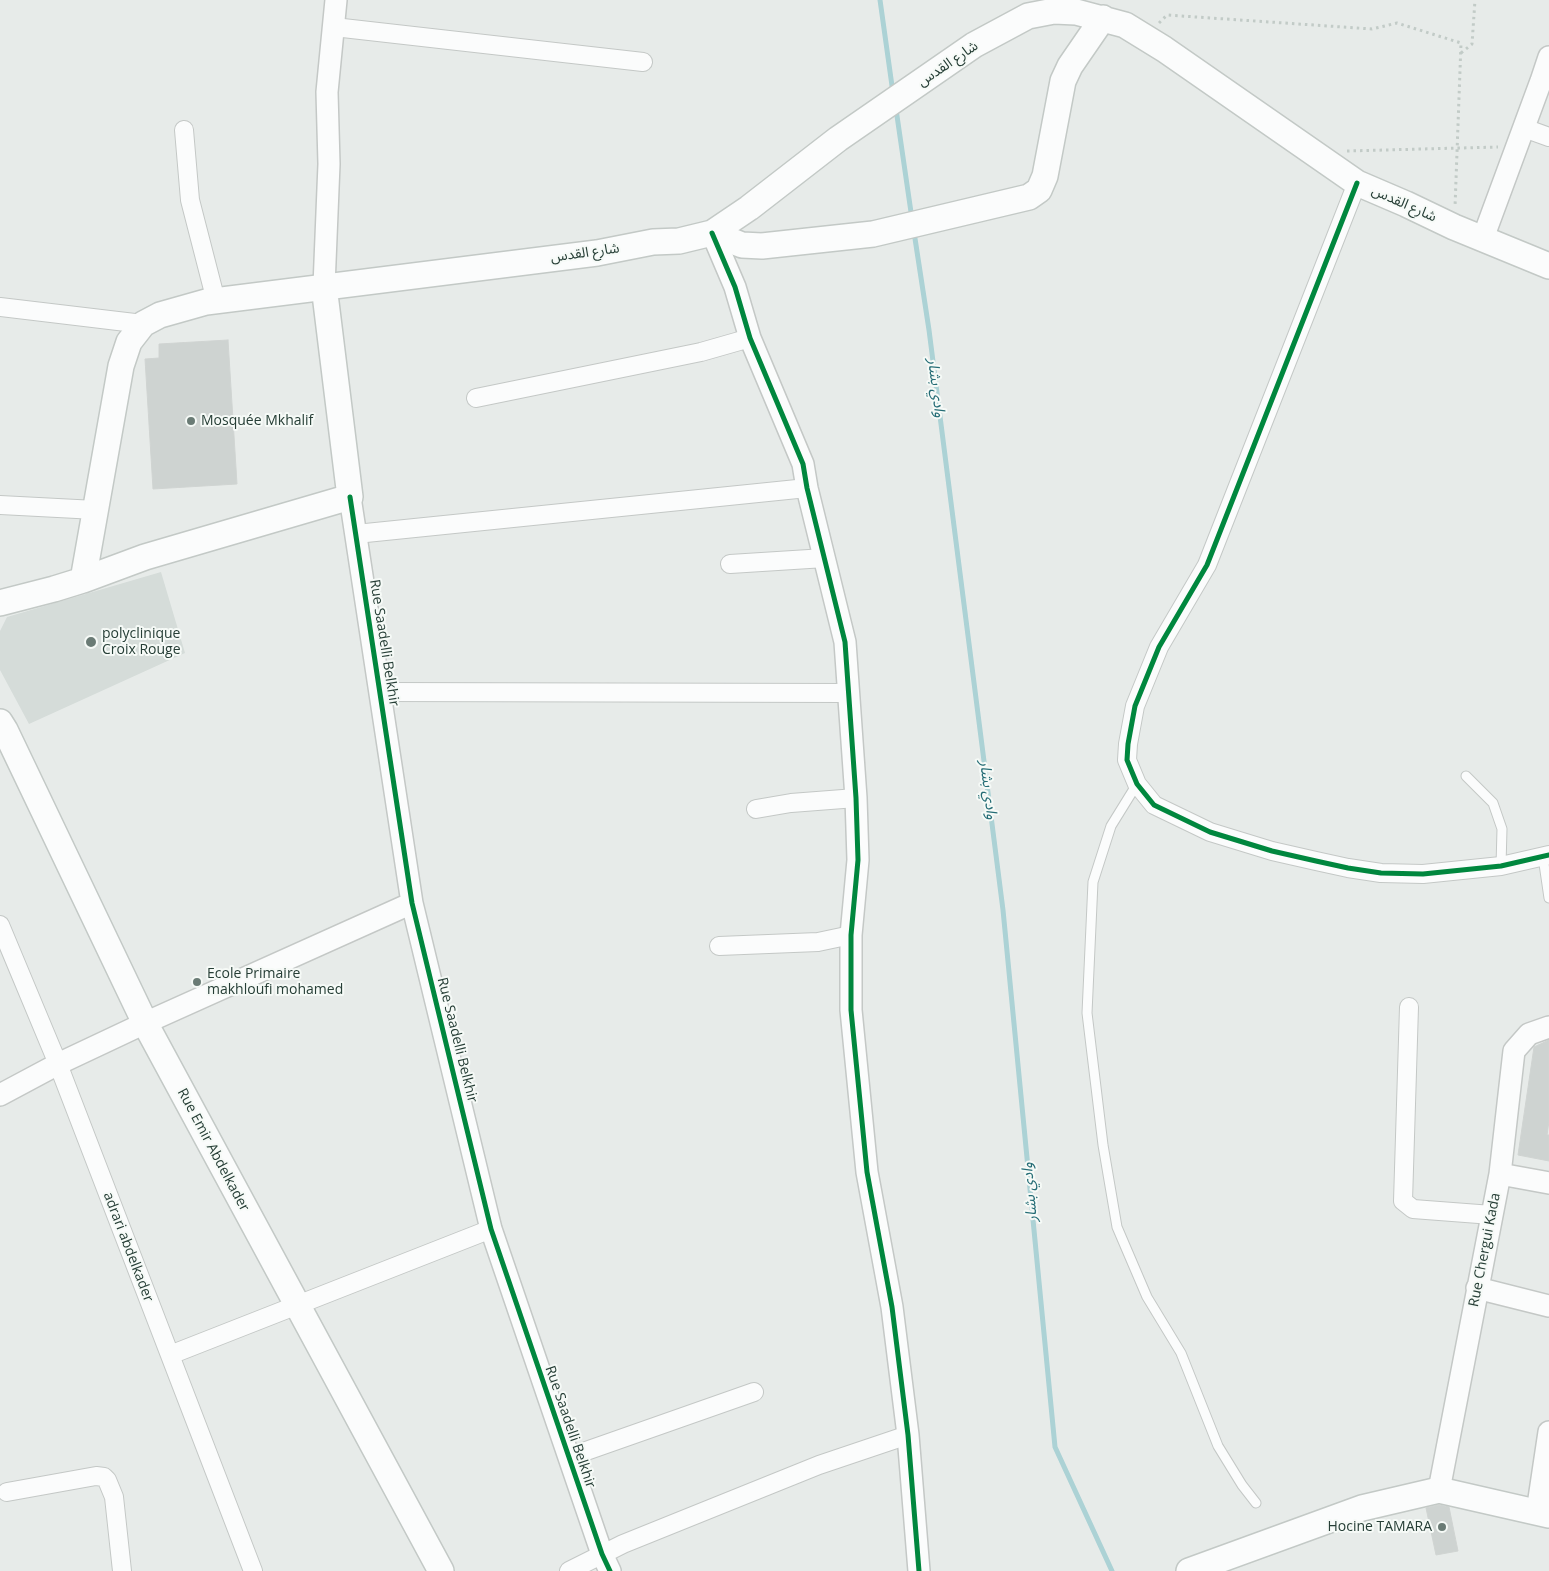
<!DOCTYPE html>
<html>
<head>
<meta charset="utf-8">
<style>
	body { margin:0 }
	canvas { display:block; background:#e7ebe9 }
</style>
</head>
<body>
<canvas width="1549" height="1571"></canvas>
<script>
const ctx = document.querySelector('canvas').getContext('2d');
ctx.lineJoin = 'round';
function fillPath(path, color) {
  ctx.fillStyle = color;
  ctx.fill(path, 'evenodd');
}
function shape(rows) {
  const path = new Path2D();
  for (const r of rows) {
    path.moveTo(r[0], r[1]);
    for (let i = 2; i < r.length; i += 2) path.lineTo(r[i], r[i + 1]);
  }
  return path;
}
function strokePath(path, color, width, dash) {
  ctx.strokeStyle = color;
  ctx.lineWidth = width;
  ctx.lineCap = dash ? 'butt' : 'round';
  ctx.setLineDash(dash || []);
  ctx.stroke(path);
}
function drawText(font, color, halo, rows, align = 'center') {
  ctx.font = font + ' "Open Sans","Noto Sans Arabic",sans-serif';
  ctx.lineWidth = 4;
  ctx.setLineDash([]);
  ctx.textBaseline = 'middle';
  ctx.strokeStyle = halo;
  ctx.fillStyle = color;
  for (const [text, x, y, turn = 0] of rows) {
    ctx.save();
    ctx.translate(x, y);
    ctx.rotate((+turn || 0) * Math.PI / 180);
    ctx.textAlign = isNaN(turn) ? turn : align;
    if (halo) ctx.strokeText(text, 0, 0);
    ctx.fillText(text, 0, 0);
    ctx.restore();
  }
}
fillPath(shape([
	[161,572,185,653,29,724,0,670,0,631,7,617]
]), '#d5dcd9');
strokePath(shape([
	[880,0,893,93],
	[896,109,912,219],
	[914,232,929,330,1003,910,1055,1447,1112,1571]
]), '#acd2d5', 5);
const building = shape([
	[228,340,237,484,153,489,145,359,159,358,159,344,228,340],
	[1549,1040,1549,1121,1547,1135,1549,1135,1549,1161,1518,1155,1534,1047,1549,1040],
	[1439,1505,1449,1507,1458,1551,1436,1555,1426,1508,1439,1505]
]);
fillPath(building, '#ced3d1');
strokePath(building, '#d0d4d2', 1);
const service = shape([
	[1466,776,1493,803,1502,829,1501,866],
	[1137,784,1111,826,1093,882,1087,1013,1103,1145,1117,1227,1147,1297,1181,1353,1218,1446,1242,1485,1256,1503],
	[1543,857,1549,898]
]);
const minor = shape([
	[334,27,643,62],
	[1524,128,1549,137],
	[184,130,190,200,216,301],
	[1357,183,1207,565,1159,647,1135,706,1128,744,1127,760,1137,784,1154,805,1210,832,1272,851,1316,861,1348,868,1381,873,1423,874,1501,866,1549,855],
	[0,307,143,324],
	[476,398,701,352,750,338],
	[0,505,96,510],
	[356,534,807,488],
	[730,564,825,558],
	[380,692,848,693],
	[756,809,791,803,856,798],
	[0,925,58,1064,253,1571],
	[719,946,818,942,851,935],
	[1409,1007,1403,1201,1413,1209,1492,1215],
	[170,1355,491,1229],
	[569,1457,754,1392],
	[7,1492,96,1476,104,1477,107,1480,114,1497,122,1571],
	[569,1571,623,1544,819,1465,908,1435]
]);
const tertiary = shape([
	[712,233,735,287,750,338,803,464,807,488,845,642,856,798,858,860,851,935,851,1010,867,1172,892,1307,908,1435,919,1571],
	[1483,238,1541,81,1549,57],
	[324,286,329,164,327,92,336,0],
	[350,497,412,903,491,1229,602,1554,610,1571],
	[0,1095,58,1064,145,1023,412,903],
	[1500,1174,1549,1183],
	[1477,1288,1549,1306],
	[1439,1490,1500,1174,1514,1051,1529,1034,1549,1027],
	[1537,1512,1549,1432]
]);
const secondary = shape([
	[712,233,742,245,762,246,873,234,1029,197,1039,190,1045,176,1063,81,1070,66,1103,18],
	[83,580,121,366,129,342,143,324,160,315,206,302,597,253,653,242,679,241,712,233,749,208,838,139,974,45,1028,16,1054,11,1076,12,1125,25,1164,49,1357,183,1406,204,1454,227,1549,266],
	[0,603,54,589,83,580,145,557,350,497,324,286],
	[0,722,5,730,145,1023,441,1571],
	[1189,1571,1362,1508,1439,1490,1549,1515]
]);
strokePath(service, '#c4c8c6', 11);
strokePath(minor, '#c4c8c6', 20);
strokePath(tertiary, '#c4c8c6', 24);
strokePath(secondary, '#c3c9c6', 28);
strokePath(shape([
	[1159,23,1167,15,1372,29,1397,23,1461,43,1455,207],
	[1461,53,1472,44,1475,0],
	[1347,151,1498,147]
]), '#c2cbc7', 3, [2.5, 4]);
strokePath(service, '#fbfcfc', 9);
strokePath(minor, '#fbfcfc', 18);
strokePath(tertiary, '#fbfcfc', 21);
strokePath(secondary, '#fbfcfc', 25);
strokePath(shape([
	[1357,183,1207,565,1159,647,1135,706,1128,744,1127,760,1137,784,1154,805,1210,832,1272,851,1316,861,1348,868,1381,873,1423,874,1501,866,1549,855],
	[712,233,735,287,750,338,803,464,807,488,845,642,856,798,858,860,851,935,851,1010,867,1172,892,1307,908,1435,919,1571],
	[350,497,412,903,491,1229,602,1554,610,1571]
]), '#00873e', 5);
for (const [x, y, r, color] of [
	[191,421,5,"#6a7b75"],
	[91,642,6,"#6a7b75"],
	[197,982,5,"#6a7b75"],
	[1442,1527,5,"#6a7b75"]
]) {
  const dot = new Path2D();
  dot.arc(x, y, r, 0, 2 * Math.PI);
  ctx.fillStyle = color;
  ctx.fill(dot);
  strokePath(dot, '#f6faf7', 2);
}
drawText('14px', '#263e36', '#f6faf7', [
	["شارع القدس",948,64,-34],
	["شارع القدس",1404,204,24],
	["شارع القدس",585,253,-8],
	["Rue Saadelli Belkhir",384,643,81],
	["Rue Saadelli Belkhir",457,1040,76],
	["Rue Emir Abdelkader",213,1150,62],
	["adrari abdelkader",128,1247,69],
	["Rue Chergui Kada",1485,1250,-79],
	["Rue Saadelli Belkhir",570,1427,71]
]);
drawText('14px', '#263e36', '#f6faf7', [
	["Mosquée Mkhalif",201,421],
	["polyclinique",102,634],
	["Croix Rouge",102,650],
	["Ecole Primaire",207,974],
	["makhloufi mohamed",207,990],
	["Hocine TAMARA",1432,1527,"right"]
], 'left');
drawText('italic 15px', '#246c75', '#f6faf7', [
	["وادي بشار",936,388,83],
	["وادي بشار",988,790,83],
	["وادي بشار",1030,1192,-95]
]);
</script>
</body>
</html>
